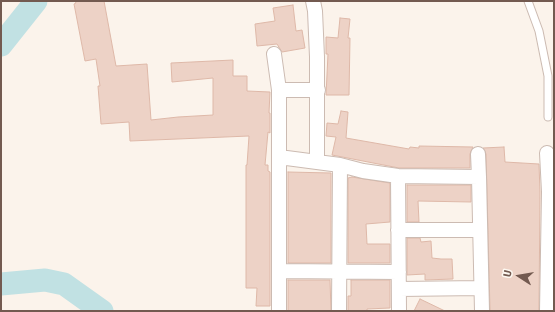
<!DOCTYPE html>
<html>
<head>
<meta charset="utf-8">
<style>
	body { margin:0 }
	#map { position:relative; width:555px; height:312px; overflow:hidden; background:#fbf3eb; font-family:"Asap Condensed",sans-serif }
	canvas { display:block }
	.frame { position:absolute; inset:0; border:2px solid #735a50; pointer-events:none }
	.north { position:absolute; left:499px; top:256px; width:40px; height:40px; -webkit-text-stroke:3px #fdf8f1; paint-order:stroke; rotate:282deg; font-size:11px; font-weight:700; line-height:16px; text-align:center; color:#735a50 }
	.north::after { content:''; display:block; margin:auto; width:14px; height:18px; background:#735a50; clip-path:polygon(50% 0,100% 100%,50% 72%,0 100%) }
</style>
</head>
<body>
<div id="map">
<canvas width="555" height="312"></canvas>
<div class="frame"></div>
<div class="north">U</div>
</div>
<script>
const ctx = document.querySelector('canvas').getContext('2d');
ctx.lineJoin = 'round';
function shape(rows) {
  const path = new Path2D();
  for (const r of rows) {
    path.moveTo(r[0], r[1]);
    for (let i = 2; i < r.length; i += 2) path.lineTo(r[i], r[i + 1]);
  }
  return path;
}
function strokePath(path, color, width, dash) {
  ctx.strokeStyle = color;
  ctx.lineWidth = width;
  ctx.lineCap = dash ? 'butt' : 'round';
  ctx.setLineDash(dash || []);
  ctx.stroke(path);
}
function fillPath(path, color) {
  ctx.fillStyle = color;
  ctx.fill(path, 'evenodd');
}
strokePath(shape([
	[1,45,36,1],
	[1,284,45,280,64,284,102,311]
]), '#c1e1e3', 23);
const building = shape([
	[75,1,104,1,116,66,147,64,151,120,178,117,213,115,213,78,172,82,171,63,233,60,233,76,247,76,247,91,270,92,269,113,270,113,270,133,268,132,265,165,268,165,268,171,270,172,270,306,256,306,257,288,246,288,246,165,247,165,249,136,130,141,129,122,101,124,98,86,100,86,96,59,85,61,74,4,76,3,75,1],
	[293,5,296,31,302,30,305,48,282,52,277,44,257,46,255,24,275,21,273,8,293,5],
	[340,18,350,19,348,38,350,38,349,95,326,95,328,54,326,54,326,37,338,38,340,18],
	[341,111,348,112,346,138,409,149,410,147,419,148,419,146,473,147,470,154,470,168,399,168,332,155,336,137,326,136,327,123,338,124,341,111],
	[504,147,505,162,539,164,540,192,539,311,490,311,486,154,483,148,504,147],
	[288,172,331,173,331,263,288,263,288,172],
	[352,177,390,183,390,222,366,224,367,244,390,244,390,263,348,263,348,178,352,177],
	[407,185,471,185,471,202,418,201,419,222,407,222,407,185],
	[407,238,420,238,421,242,431,241,432,258,441,259,452,259,453,279,425,280,425,274,407,275,407,238],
	[288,280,330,280,331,311,288,311,288,280],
	[351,280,390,280,390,308,367,309,367,311,348,311,348,296,351,296,351,280],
	[420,299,445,311,414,311,420,299]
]);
fillPath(building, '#edd2c6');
strokePath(building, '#deb8a8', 1);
const service = shape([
	[528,1,539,31,548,76,548,117]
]);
const minor = shape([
	[274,54,279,90],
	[478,154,479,177],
	[279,157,279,90,318,90],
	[317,162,340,165,363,171,398,176,479,177,482,311],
	[398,176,399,311],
	[398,230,480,230],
	[279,271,399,272],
	[399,289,481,288],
	[279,311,279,157,317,162,317,57,315,11,313,1],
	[339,311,340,165],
	[547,311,549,192,547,153]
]);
strokePath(service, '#ccbbb2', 9);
strokePath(minor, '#ccbbb2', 16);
strokePath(service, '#fff', 7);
strokePath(minor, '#fff', 14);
</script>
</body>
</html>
